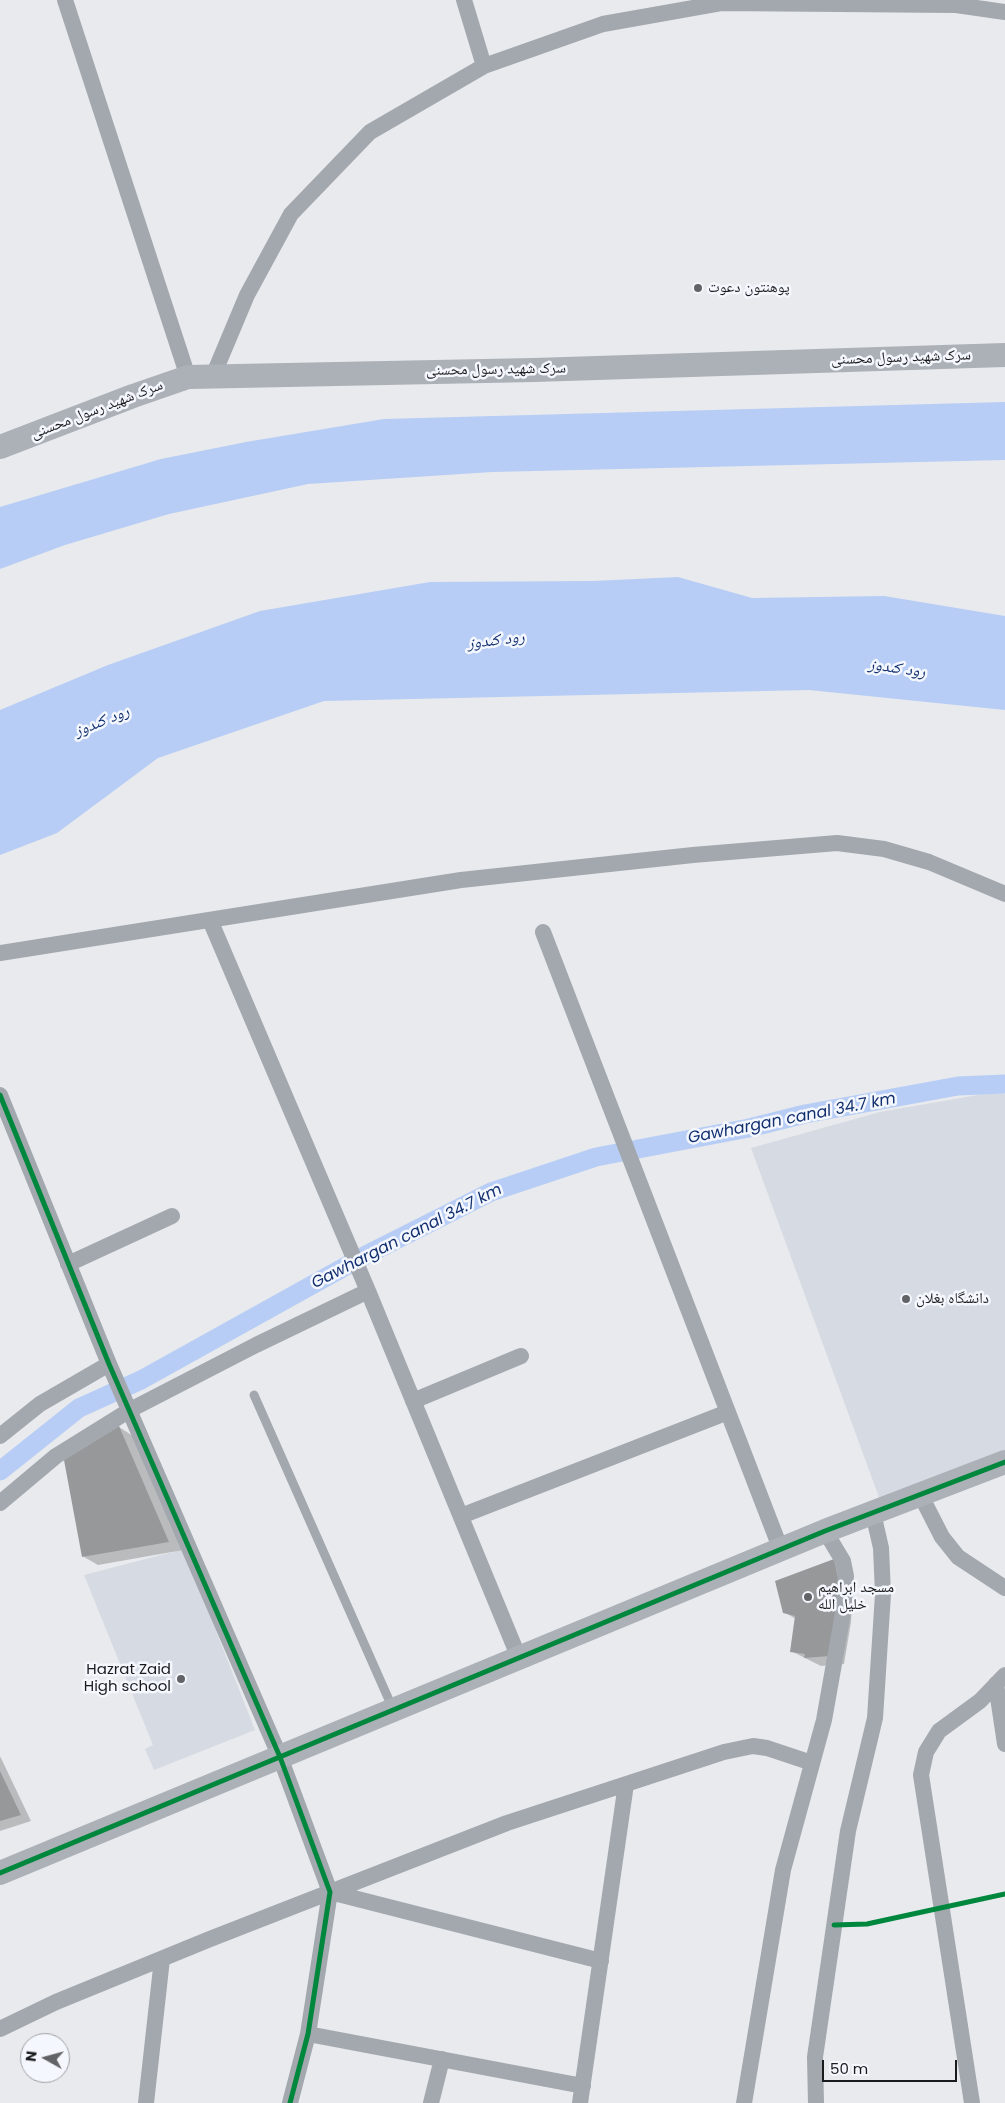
<!DOCTYPE html>
<html>
<head>
<meta charset="utf-8">
<style>
	body { margin:0 }
	#map { position:relative; width:1005px; height:2103px; overflow:hidden; background:#e8eaed; font-family:Poppins,sans-serif }
	canvas { display:block }
	.north { position:absolute; left:20px; top:2033px; width:50px; height:50px; box-sizing:border-box; background:#f4f7fd; border:1px solid #9d9fa3; border-radius:50%; rotate:277deg; font-size:14px; font-weight:700; line-height:20px; text-align:center; color:#1a1b1d }
	.north::after { content:''; display:block; margin:auto; width:18px; height:22px; background:#626366; clip-path:polygon(50% 0,100% 100%,50% 72%,0 100%) }
	.scale { position:absolute; left:822px; top:2060px; width:135px; height:22px; box-sizing:border-box; border:2px solid #1a1b1d; border-top:0; padding-left:6px; font-size:15px; line-height:18px; white-space:nowrap; color:#1a1b1d; -webkit-text-stroke:4px #f4f7fd; paint-order:stroke }
</style>
</head>
<body>
<div id="map">
<canvas width="1005" height="2103"></canvas>
<div class="north">N</div>
<div class="scale">50 m</div>
</div>
<script>
const ctx = document.querySelector('canvas').getContext('2d');
ctx.lineJoin = 'round';
function fillPath(path, color) {
  ctx.fillStyle = color;
  ctx.fill(path, 'evenodd');
}
function shape(rows) {
  const path = new Path2D();
  for (const r of rows) {
    path.moveTo(r[0], r[1]);
    for (let i = 2; i < r.length; i += 2) path.lineTo(r[i], r[i + 1]);
  }
  return path;
}
function strokePath(path, color, width, dash) {
  ctx.strokeStyle = color;
  ctx.lineWidth = width;
  ctx.lineCap = dash ? 'butt' : 'round';
  ctx.setLineDash(dash || []);
  ctx.stroke(path);
}
function drawText(font, color, halo, rows, align = 'center') {
  ctx.font = font + ' Poppins,"Noto Naskh Arabic",sans-serif';
  ctx.lineWidth = 5;
  ctx.setLineDash([]);
  ctx.textBaseline = 'middle';
  ctx.strokeStyle = halo;
  ctx.fillStyle = color;
  for (const [text, x, y, turn = 0] of rows) {
    ctx.save();
    ctx.translate(x, y);
    ctx.rotate((+turn || 0) * Math.PI / 180);
    ctx.textAlign = isNaN(turn) ? turn : align;
    if (halo) ctx.strokeText(text, 0, 0);
    ctx.fillText(text, 0, 0);
    ctx.restore();
  }
}
fillPath(shape([
	[989,1093,1005,1094,1005,1451,880,1500,751,1148,880,1112],
	[184,1549,255,1730,154,1770,145,1749,153,1745,84,1575]
]), '#d6dbe3');
fillPath(shape([
	[1005,402,1005,460,492,472,308,484,169,514,65,545,0,569,0,507,161,459,246,442,384,419],
	[678,577,752,598,884,596,1005,616,1005,710,809,690,324,701,158,758,57,833,0,855,0,710,108,665,260,611,430,582,593,581]
]), '#b7cdf5');
fillPath(shape([
	[119,1427,133,1436,183,1550,98,1565,84,1557],
	[834,1561,853,1587,851,1622,844,1664,821,1666,791,1651,796,1619,784,1612],
	[0,1756,31,1821,0,1831]
]), '#0003');
strokePath(shape([
	[0,1471,79,1408,141,1380,366,1255,491,1192,596,1157,749,1128,805,1114,958,1086,1005,1084]
]), '#b7cdf5', 19);
fillPath(shape([
	[119,1426,169,1542,82,1557,64,1460],
	[834,1559,838,1578,837,1613,830,1656,804,1658,805,1654,790,1652,795,1616,783,1613,775,1581],
	[0,1771,21,1815,0,1821]
]), '#96989a');
strokePath(shape([
	[254,1395,393,1709]
]), '#a3a8af', 9);
strokePath(shape([
	[65,0,188,377],
	[464,0,484,66],
	[213,376,247,295,291,214,370,132,484,66,603,24,721,3,956,5,1005,12],
	[210,920,368,1291,519,1658],
	[543,932,781,1550],
	[0,953,461,880,693,855,837,843,884,849,929,862,1005,894],
	[0,1095,109,1364,280,1757,330,1892,308,2034,290,2103],
	[68,1264,172,1216],
	[413,1401,521,1356],
	[0,1436,40,1404,109,1364],
	[920,1494,942,1537,958,1557,1005,1588],
	[0,1503,56,1456,130,1410,256,1345,368,1291],
	[461,1516,728,1412],
	[996,1684,1005,1744],
	[330,1892,601,1961],
	[0,2029,56,2002,210,1939,507,1823,724,1752,753,1746,767,1748,812,1763],
	[308,2034,583,2086],
	[146,2103,162,1959],
	[431,2103,442,2059],
	[580,2103,626,1784],
	[744,2103,783,1870,824,1720,843,1613,846,1576,843,1561,825,1531],
	[816,2103,815,2057,848,1831,875,1718,883,1594,881,1548,873,1513],
	[972,2103,921,1775,926,1752,939,1731,980,1701,1005,1675]
]), '#a3a8af', 16);
strokePath(shape([
	[0,447,133,396,188,377,534,370,1005,355],
	[0,1873,825,1531,1005,1462]
]), '#acb0b7', 24);
strokePath(shape([
	[0,1095,109,1364,280,1757,330,1892,308,2034,290,2103],
	[0,1873,825,1531,1005,1462],
	[834,1925,867,1924,1005,1894]
]), '#00873e', 5);
for (const [x, y, r, color] of [
	[698,288,5,"#626366"],
	[906,1299,5,"#626366"],
	[808,1597,5,"#626366"],
	[181,1679,5,"#626366"]
]) {
  const dot = new Path2D();
  dot.arc(x, y, r, 0, 2 * Math.PI);
  ctx.fillStyle = color;
  ctx.fill(dot);
  strokePath(dot, '#f4f7fd', 2);
}
drawText('15px', '#1a1b1d', '#f4f7fd', [
	["پوهنتون دعوت",708,288],
	["دانشگاه بغلان",916,1299],
	["مسجد ابراهیم",818,1588],
	["خلیل الله",818,1605],
	["Hazrat Zaid",171,1670,"right"],
	["High school",171,1687,"right"]
], 'left');
drawText('15px', '#1a1b1d', '#f4f7fd', [
	["سرک شهید رسول محسنی",901,358,-2],
	["سرک شهید رسول محسنی",496,370,-1],
	["سرک شهید رسول محسنی",97,410,-21]
]);
drawText('italic 16px', '#123070', '#f4f7fd', [
	["رود کندوز",496,641,-7],
	["رود کندوز",897,669,8],
	["رود کندوز",102,722,-22],
	["Gawhargan canal 34.7 km",792,1119,-11],
	["Gawhargan canal 34.7 km",407,1237,-27]
]);
</script>
</body>
</html>
